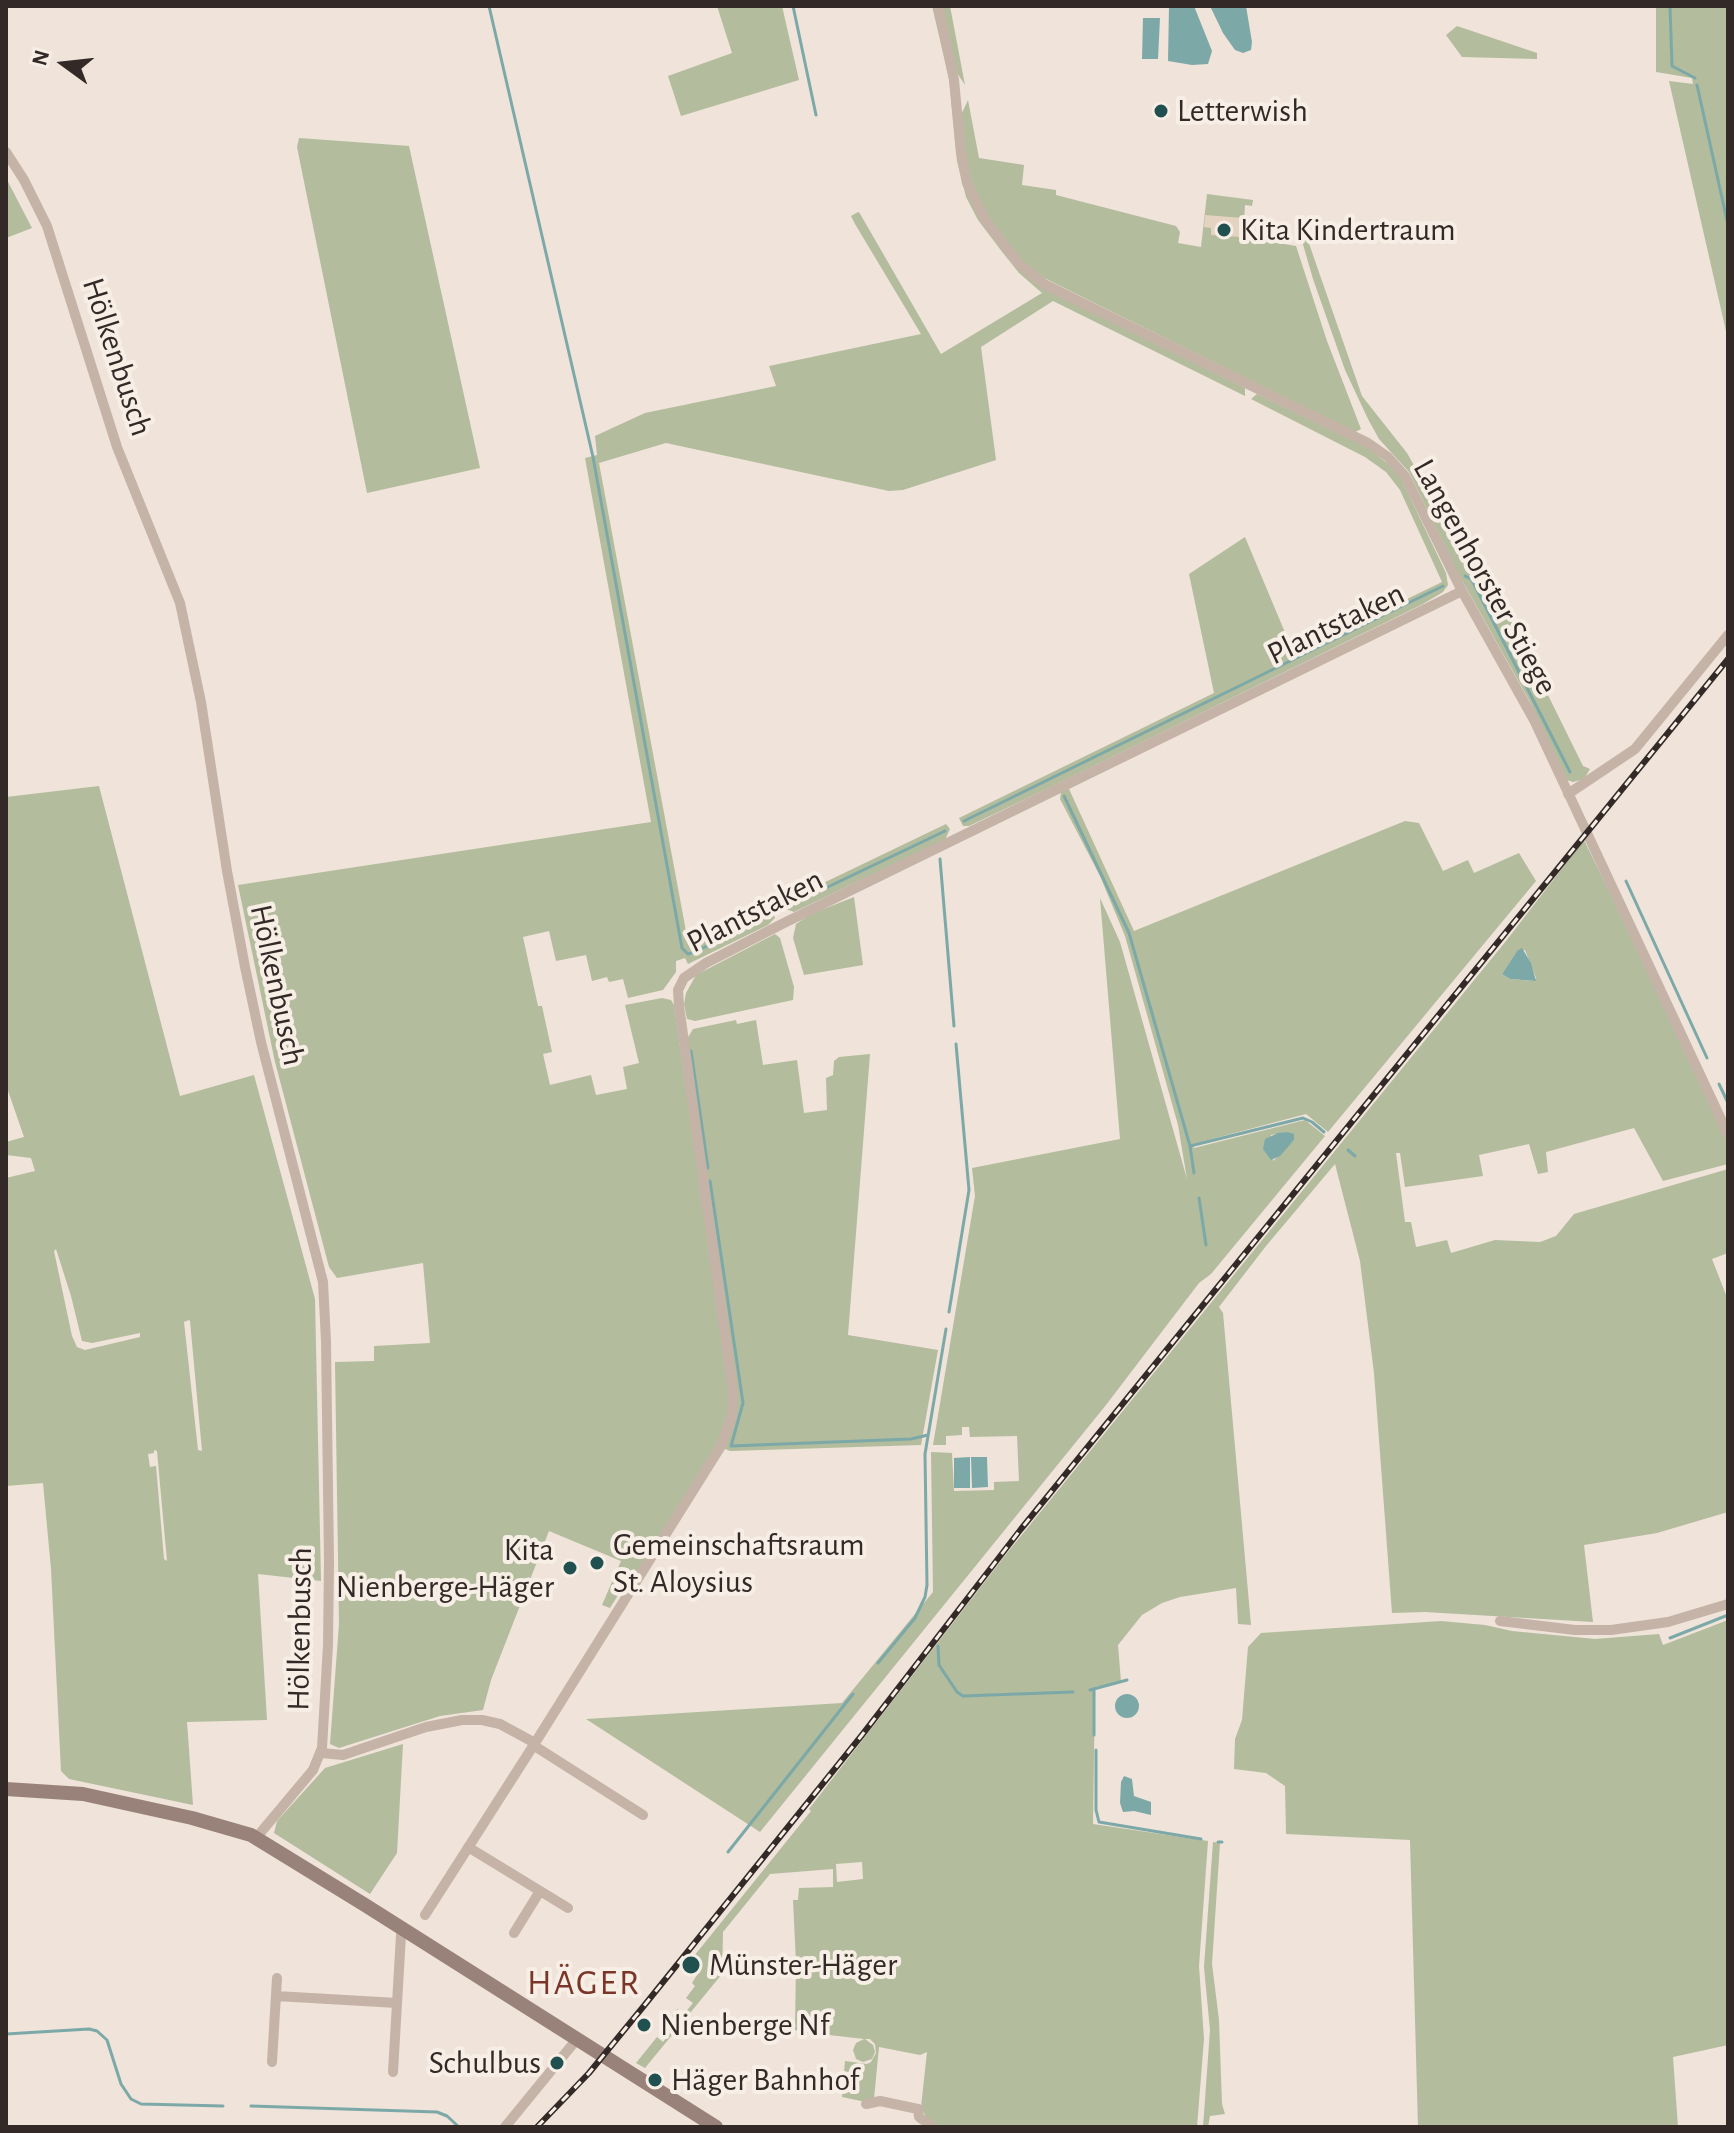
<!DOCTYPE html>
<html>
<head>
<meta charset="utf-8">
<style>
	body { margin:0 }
	#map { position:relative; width:1734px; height:2133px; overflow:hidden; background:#efe3da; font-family:"Alegreya Sans",sans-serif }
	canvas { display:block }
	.frame { position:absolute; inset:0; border:8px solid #332a27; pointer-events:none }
	.north { position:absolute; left:24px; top:24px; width:80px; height:80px; -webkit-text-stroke:6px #f7eee6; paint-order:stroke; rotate:285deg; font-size:22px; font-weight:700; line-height:32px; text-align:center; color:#332a27 }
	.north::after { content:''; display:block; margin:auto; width:28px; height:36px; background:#332a27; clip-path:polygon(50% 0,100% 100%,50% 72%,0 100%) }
</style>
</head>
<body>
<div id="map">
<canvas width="1734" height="2133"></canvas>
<div class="frame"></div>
<div class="north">N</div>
</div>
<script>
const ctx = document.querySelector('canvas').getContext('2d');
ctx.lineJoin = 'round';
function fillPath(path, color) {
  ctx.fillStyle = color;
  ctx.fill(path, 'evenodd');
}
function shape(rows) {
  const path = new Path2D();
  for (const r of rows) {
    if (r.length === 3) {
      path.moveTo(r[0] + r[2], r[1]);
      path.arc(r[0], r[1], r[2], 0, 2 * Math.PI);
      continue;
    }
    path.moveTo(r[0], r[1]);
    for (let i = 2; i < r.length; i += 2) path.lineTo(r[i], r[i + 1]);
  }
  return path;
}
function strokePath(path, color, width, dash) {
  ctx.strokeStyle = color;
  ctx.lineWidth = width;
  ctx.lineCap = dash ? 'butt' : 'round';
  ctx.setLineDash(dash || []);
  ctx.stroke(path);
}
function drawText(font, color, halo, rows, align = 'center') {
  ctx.font = font + ' "Alegreya Sans",sans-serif';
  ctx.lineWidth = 8;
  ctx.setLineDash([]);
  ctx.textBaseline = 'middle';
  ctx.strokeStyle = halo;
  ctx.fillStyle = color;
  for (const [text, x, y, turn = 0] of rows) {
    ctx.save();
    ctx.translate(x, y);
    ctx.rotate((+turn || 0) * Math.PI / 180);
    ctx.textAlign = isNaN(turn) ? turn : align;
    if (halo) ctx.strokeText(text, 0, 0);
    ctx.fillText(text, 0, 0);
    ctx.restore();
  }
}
fillPath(shape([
	[717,6,782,6,799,80,681,116,668,76,732,53],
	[932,6,934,6,943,39,969,198,980,219,1013,264,1044,288,1245,388,1245,396,1053,301,981,347,996,460,903,490,889,491,666,443,599,463,688,942,695,945,768,910,772,911,775,918,768,925,688,964,685,958,676,961,676,972,663,990,628,998,623,979,609,982,607,977,592,981,586,955,556,961,549,931,523,937,538,1006,542,1006,552,1052,543,1054,550,1085,591,1075,596,1095,627,1089,623,1067,639,1063,625,1005,662,998,671,1000,674,1005,729,1388,728,1414,717,1444,629,1586,620,1592,610,1608,602,1605,621,1561,549,1531,491,1680,483,1710,440,1716,339,1748,330,1744,339,1624,335,1362,374,1361,374,1346,430,1343,423,1263,337,1278,329,1267,275,1062,238,885,651,822,585,458,597,455,595,436,645,413,776,386,769,366,921,334,855,224,851,216,856,213,859,212,941,354,1042,293,1019,273,1003,253,978,220,966,197,957,161,949,78],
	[941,6,950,6,965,85,957,73],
	[1656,6,1728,6,1728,340,1669,81,1693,84,1692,78,1656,72],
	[1457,26,1537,53,1537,59,1462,57,1446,35],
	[968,100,979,158,1024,165,1022,185,1056,190,1056,195,1176,226,1180,232,1178,243,1201,247,1207,194,1253,200,1252,206,1245,205,1243,237,1296,246,1327,341,1361,429,1355,432,1030,271,984,213,968,174,961,115],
	[299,138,409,146,480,468,367,493,297,147],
	[6,178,32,228,6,238],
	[1305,232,1362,396,1407,453,1438,508,1506,610,1583,766,1590,769,1584,779,1573,782,1567,780,1529,700,1458,573,1409,472,1379,439,1368,419,1345,370,1313,279,1300,234],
	[1257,394,1367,447,1398,472,1446,573,1448,585,1443,592,1423,604,1053,786,969,826,963,826,959,818,1214,693,1189,574,1245,537,1294,654,1442,582,1400,490,1386,472,1365,457,1251,399],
	[99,786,180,1096,254,1075,315,1299,321,1581,258,1574,267,1720,187,1722,193,1805,69,1779,61,1771,51,1569,43,1483,6,1486,6,1178,35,1171,31,1158,6,1155,6,1142,24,1137,6,1085,6,797],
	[56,1249,71,1296,82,1341,92,1343,140,1333,140,1337,85,1350,77,1347,72,1336,54,1251],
	[189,1320,190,1321,202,1451,198,1450,184,1322],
	[154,1450,157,1451,167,1561,164,1559,156,1466,150,1467,148,1454,154,1453],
	[1069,789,1134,931,1405,821,1419,823,1443,871,1468,860,1474,873,1519,853,1536,881,1328,1132,1306,1114,1193,1144,1194,1148,1305,1120,1325,1136,1211,1274,1199,1283,1106,1405,760,1832,586,1719,842,1703,933,1592,931,1452,952,1453,954,1491,994,1490,994,1482,1019,1481,1017,1436,970,1437,969,1427,962,1427,962,1435,946,1436,946,1445,933,1445,975,1196,972,1168,1120,1139,1100,898,1120,942,1187,1179,1178,1125,1125,936,1100,876,1060,799,1061,792],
	[1287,1132,1294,1140,1273,1161,1271,1135],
	[946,824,950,829,945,840,794,912,786,909,786,901],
	[1584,840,1653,980,1728,1143,1728,1164,1663,1181,1634,1128,1546,1152,1548,1172,1538,1174,1529,1144,1479,1155,1483,1176,1405,1187,1400,1153,1396,1153,1405,1222,1411,1222,1416,1247,1447,1240,1451,1253,1495,1240,1540,1242,1556,1236,1574,1214,1728,1169,1728,1253,1712,1259,1728,1300,1728,1512,1657,1533,1584,1545,1593,1622,1425,1612,1392,1613,1374,1373,1360,1261,1335,1164,1266,1246,1219,1307,1223,1313,1251,1625,1238,1624,1236,1588,1180,1597,1162,1603,1142,1615,1118,1645,1121,1682,1095,1687,1093,1824,1208,1841,1199,1966,1204,2039,1197,2127,939,2127,927,2119,921,2107,927,2052,920,2055,879,2047,874,2099,866,2102,842,2097,845,2061,867,2064,871,2062,876,2053,875,2044,870,2039,865,2039,873,2045,875,2052,872,2059,863,2062,856,2059,853,2050,856,2043,864,2039,829,2035,828,2038,795,2030,796,1963,793,1900,798,1900,799,1888,833,1887,833,1869,770,1874,723,1932,722,1974,645,2068,636,2063,657,2037,663,2042,677,2024,670,2018,677,2009,684,2014,693,2003,686,1998,695,1986,692,1983,697,1975,686,1966,811,1811,809,1809,1007,1553,1506,941],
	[1525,950,1536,978,1534,981,1510,979,1502,974,1517,951],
	[862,1862,863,1879,837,1882,836,1864],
	[854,897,863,965,804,975,793,938,796,924,811,914],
	[775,934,780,938,794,987,793,1000,695,1021,687,1019,684,1004,686,993,696,975],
	[736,1020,737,1024,756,1020,763,1065,797,1060,804,1113,827,1110,826,1078,833,1075,834,1061,839,1057,870,1054,848,1335,938,1350,921,1445,730,1451,725,1449,735,1414,687,1039,693,1029],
	[1728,1620,1728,2045,1673,2057,1678,2127,1418,2127,1410,1840,1286,1834,1285,1786,1266,1773,1234,1769,1235,1739,1242,1720,1248,1647,1261,1633,1441,1621,1485,1625,1512,1631,1595,1639,1659,1634,1663,1645],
	[403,1744,397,1853,370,1894,274,1833,277,1821,325,1768],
	[1213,1842,1220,1843,1212,1964,1219,2020,1222,2104,1225,2114,1210,2116,1208,2127,1203,2127,1210,2030,1204,1967]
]), '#b3bc9c');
fillPath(shape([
	[1205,215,1243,218,1241,237,1211,235,1211,228,1204,227]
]), '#e5d3c2');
fillPath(shape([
	[1169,6,1194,6,1212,51,1208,64,1192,65,1168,61],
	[1210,6,1246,6,1252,42,1251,50,1243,53,1235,50,1223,33],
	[1143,18,1160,18,1158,59,1142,59],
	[1522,948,1531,963,1536,981,1510,979,1502,974,1517,951],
	[1287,1132,1294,1134,1294,1140,1280,1156,1271,1160,1263,1149,1265,1139,1278,1133],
	[970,1457,970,1488,954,1488,954,1458],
	[971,1457,987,1457,988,1487,972,1488],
	[1127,1706,12],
	[1124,1776,1132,1779,1134,1796,1151,1802,1151,1815,1134,1811,1123,1812,1120,1803,1121,1782]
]), '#7ca9a8');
strokePath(shape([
	[489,6,593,457,682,948,688,954,695,952,765,917],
	[793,6,816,115],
	[1670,6,1672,66,1695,78],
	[1697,85,1728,225],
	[1465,576,1471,579,1475,586,1570,772],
	[1064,796,1129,933,1190,1146,1194,1173],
	[964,821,1443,586],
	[940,859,954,1026],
	[1626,881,1707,1058],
	[788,906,945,831],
	[691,1051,708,1168],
	[1719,1084,1728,1103],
	[1190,1146,1303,1118,1312,1122,1324,1132],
	[1348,1150,1355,1156],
	[710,1181,743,1403,731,1446,911,1439,928,1435],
	[1199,1198,1206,1245],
	[949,1312,969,1190,956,1044],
	[1670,1638,1728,1615],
	[938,1646,939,1665,957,1692,963,1696,1073,1692],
	[878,1663,915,1618,925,1597,927,1585,925,1454,946,1329],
	[1094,1689,1094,1735],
	[1090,1690,1127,1680],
	[1096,1750,1096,1810,1099,1822,1201,1839],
	[1218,1842,1222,1842],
	[728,1852,853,1694],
	[6,2034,89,2029,97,2031,107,2040,121,2084,131,2099,141,2104,223,2106],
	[251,2106,437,2112,447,2116,459,2127]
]), '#7ca9a8', 3);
strokePath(shape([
	[938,6,954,80,961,153,967,183,985,220,1020,265,1044,284,1368,443,1388,457,1405,476,1462,591,1534,720,1728,1134],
	[6,152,24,180,47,226,117,447,180,603,201,702,227,871,245,967,261,1042,323,1282,326,1341,329,1561,328,1645,322,1748,313,1770,256,1838],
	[1568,794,1635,749,1728,635],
	[1500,1621,1575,1630,1611,1630,1668,1622,1728,1604],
	[533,1745,643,1815],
	[321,1753,343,1755,426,1727,462,1720,482,1720,500,1724,535,1743,721,1446,732,1416,733,1391,679,1006,678,990,684,978,706,963,782,924,1462,591],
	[468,1847,568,1908],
	[425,1915,535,1743],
	[514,1933,540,1891],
	[276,1996,397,2003],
	[272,2062,277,1978],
	[393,2072,401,1935,405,1930],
	[866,2104,880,2101,918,2109,919,2117,933,2127],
	[505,2127,577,2039]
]), '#c5b3a7', 10);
strokePath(shape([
	[6,1789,83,1794,192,1818,251,1835,365,1905,716,2127]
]), '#998279', 14);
const rail = shape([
	[537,2127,589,2073,643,2007,862,1735,1021,1529,1728,659]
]);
strokePath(rail, '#332a27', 6);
strokePath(rail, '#f7eee6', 3, [9]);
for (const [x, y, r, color] of [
	[1161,111,8,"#215050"],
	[1224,230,8,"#215050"],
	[597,1563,8,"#215050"],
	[570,1568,8,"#215050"],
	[691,1965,10,"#215050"],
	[644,2025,8,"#215050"],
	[557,2063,8,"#215050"],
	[655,2080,8,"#215050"]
]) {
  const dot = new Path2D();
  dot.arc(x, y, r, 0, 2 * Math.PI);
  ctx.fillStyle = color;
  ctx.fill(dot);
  strokePath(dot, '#f7eee6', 3);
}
drawText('32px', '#332a27', '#f7eee6', [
	["Letterwish",1177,111],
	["Kita Kindertraum",1240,230],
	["Gemeinschaftsraum",613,1545],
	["St. Aloysius",613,1582],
	["Kita",554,1550,"right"],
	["Nienberge-Häger",554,1587,"right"],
	["Münster-Häger",709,1965],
	["Nienberge Nf",660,2025],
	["Schulbus",541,2063,"right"],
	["Häger Bahnhof",671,2080]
], 'left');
drawText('32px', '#332a27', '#f7eee6', [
	["Hölkenbusch",117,357,72],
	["Langenhorster Stiege",1485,577,61],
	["Plantstaken",1336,624,-26],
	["Plantstaken",755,911,-27],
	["Hölkenbusch",277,985,78],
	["Hölkenbusch",300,1629,-89]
]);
ctx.letterSpacing = '2px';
drawText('36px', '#7a3628', '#f7eee6', [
	["HÄGER",584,1983]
]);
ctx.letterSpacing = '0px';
</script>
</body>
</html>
